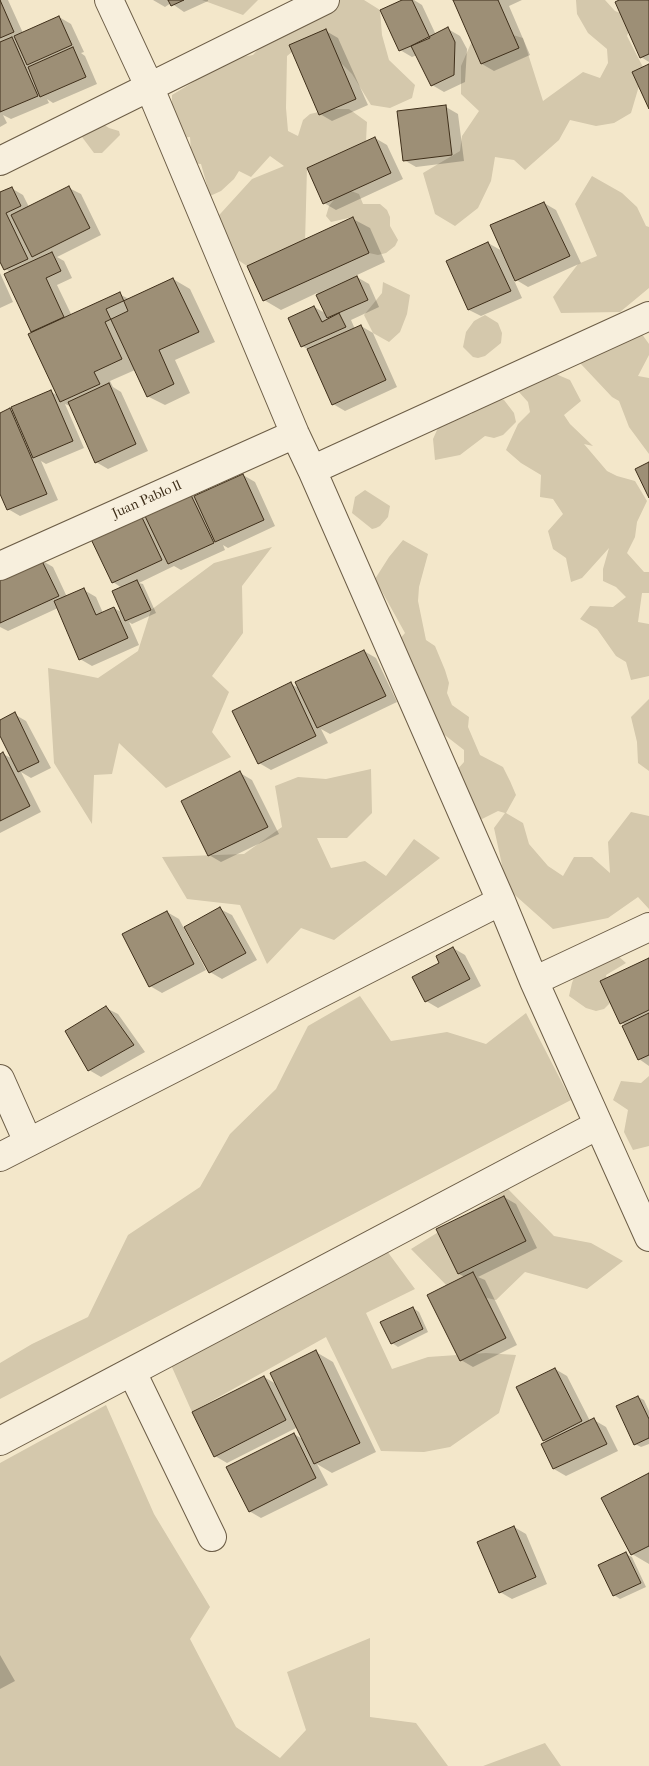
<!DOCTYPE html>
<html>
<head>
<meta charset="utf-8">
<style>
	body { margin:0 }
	canvas { display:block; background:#f3e7ca }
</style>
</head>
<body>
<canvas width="649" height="1766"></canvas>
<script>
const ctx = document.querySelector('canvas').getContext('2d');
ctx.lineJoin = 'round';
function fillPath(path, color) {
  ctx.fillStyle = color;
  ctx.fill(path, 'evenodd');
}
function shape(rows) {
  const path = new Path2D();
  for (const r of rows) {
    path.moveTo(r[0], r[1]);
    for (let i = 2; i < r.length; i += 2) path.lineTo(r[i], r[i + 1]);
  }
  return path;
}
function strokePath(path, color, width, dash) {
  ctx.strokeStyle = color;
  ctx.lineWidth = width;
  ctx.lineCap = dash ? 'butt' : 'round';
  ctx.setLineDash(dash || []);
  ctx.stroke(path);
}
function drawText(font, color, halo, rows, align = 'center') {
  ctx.font = font + ' "IM FELL French Canon",serif';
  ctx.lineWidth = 4;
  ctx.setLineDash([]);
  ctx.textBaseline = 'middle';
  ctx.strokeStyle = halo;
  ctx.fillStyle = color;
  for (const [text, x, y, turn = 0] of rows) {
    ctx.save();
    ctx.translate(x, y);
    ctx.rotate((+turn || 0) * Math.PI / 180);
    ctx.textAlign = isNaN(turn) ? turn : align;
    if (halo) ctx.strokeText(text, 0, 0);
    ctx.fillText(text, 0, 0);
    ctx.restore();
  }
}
fillPath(shape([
	[202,0,258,0,243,15],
	[338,0,364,0,380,10,382,35,389,60,415,85,412,98,390,108,371,105,352,74,313,35,287,56,286,108,288,131,298,136,303,120,310,114,332,109,349,109,367,122,366,141,307,168,305,243,247,266,223,250,211,224,252,179,284,166,270,156,251,177,239,171,234,179,221,191,210,196,201,164,192,163,190,137,172,139,172,95,195,81,213,62,253,55,270,36],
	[576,0,605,0,615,11,633,18,627,36,644,69,631,113,614,123,596,126,570,120,559,140,525,170,514,160,495,157,491,181,478,208,455,226,435,214,423,173,460,151,462,136,479,111,461,94,461,66,479,25,523,38,543,101,583,72,600,78,608,63,607,49,588,33,577,14],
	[100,122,109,128,119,131,120,135,102,153,94,153,82,137,79,128],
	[592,176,622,193,637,207,646,226,649,227,649,288,620,312,561,313,553,297,578,264,597,256,575,204],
	[343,188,359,194,363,204,380,204,387,210,390,217,390,226,398,240,395,246,386,253,378,255,369,253,357,237,356,223,353,217,331,222,326,216,329,206],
	[383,282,410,295,407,314,400,332,389,342,373,333,364,315,382,293],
	[485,315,498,323,502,333,501,343,485,356,478,358,473,357,463,347,466,332,474,321],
	[639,330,649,344,649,355,638,376,649,378,649,454,629,427,619,401,612,397,580,363,590,343],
	[551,372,570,380,581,401,564,415,570,424,593,446,584,444,607,471,617,476,635,481,647,501,637,522,635,537,627,553,644,572,649,572,649,593,642,593,638,622,649,624,649,676,631,680,626,662,616,656,597,629,580,619,590,606,613,607,626,597,616,587,603,581,603,569,609,548,582,578,571,582,566,558,553,549,548,531,563,514,553,499,540,497,541,475,521,463,506,450,518,424,530,412,528,402,518,391],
	[490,395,504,400,514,413,516,422,503,435,494,438,485,436,460,455,435,460,433,439,441,421,472,414,466,401],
	[365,490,390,506,388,517,380,526,376,528,372,529,352,513,355,497],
	[403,540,428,554,419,587,418,601,426,640,435,646,445,670,449,683,447,693,452,705,469,717,468,727,480,755,503,767,510,781,516,795,506,813,523,823,529,844,548,866,563,876,574,857,592,857,610,873,608,842,631,812,649,816,649,909,638,897,608,918,553,929,507,888,494,828,505,813,498,811,478,821,456,771,464,762,464,750,410,708,398,641,405,633,375,579,389,557],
	[272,547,242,586,243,633,212,676,229,692,212,732,231,757,166,788,119,743,112,774,94,775,92,824,54,763,48,668,98,678,138,651,151,610,214,563],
	[649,699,649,771,638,763,637,742,631,717],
	[371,769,372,813,347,838,317,838,331,868,365,861,386,876,414,839,440,858,334,940,301,928,267,964,240,905,187,899,162,857,244,854,282,827,275,786,298,777,326,779],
	[617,955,626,963,606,975,610,1003,604,1009,596,1011,586,1008,569,996,572,983,580,962],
	[360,996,391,1041,447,1032,486,1044,526,1013,571,1100,0,1399,0,1363,32,1344,88,1317,128,1235,200,1187,230,1134,276,1089,308,1026],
	[649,1076,649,1146,633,1150,624,1132,628,1110,613,1100,621,1081,641,1083],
	[508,1189,554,1236,591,1243,623,1261,587,1289,525,1272,496,1300,451,1290,411,1249],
	[384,1247,415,1289,366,1313,392,1369,428,1357,486,1353,516,1355,499,1413,450,1447,424,1452,381,1451,326,1337,192,1412,171,1365],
	[106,1405,154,1514,210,1607,190,1639,236,1727,280,1758,306,1730,287,1672,370,1638,370,1717,416,1723,448,1766,0,1766,0,1463],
	[545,1743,561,1766,483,1766]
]), '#d4c8ac');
fillPath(shape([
	[0,0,8,0,23,33,59,17,71,24,84,52,81,53,85,56,97,84,53,103,47,99,49,103,11,119,3,115,7,123,0,127],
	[153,0,208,0,208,1,184,12,171,3,165,7],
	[405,0,414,0,422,5,436,35,448,29,460,36,467,49,465,82,444,92,432,85,417,55,412,57,400,50],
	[455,0,522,0,509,6,530,55,494,71,482,64],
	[622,0,649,0,649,62,641,57],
	[326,31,338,38,368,105,332,121,320,114],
	[446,107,458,114,464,161,416,167,404,160],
	[375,138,387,145,403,179,336,210,324,203],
	[11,188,23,195,29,207,69,188,81,194,101,235,57,257,64,261,72,278,57,285,72,316,119,294,129,299,173,279,190,289,215,342,175,360,190,393,165,405,147,396,135,370,110,381,113,387,121,392,148,451,108,469,96,462,72,407,65,404,84,448,46,464,41,461,58,500,20,516,8,509,0,491,0,414,10,410,15,413,51,392,59,396,35,333,32,331,11,272,5,269,0,259,0,193],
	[544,203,556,210,581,263,528,287,513,278,522,298,481,316,469,310,448,261,488,243,504,252],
	[353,219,370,228,385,262,355,276,369,284,379,307,351,320,355,329,361,326,373,333,397,387,345,411,333,404,309,350,302,346,314,307,327,314,317,293,281,310,264,300],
	[0,273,13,302,0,308],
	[243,475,255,482,275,526,228,548,223,545,225,550,181,570,174,566,139,583,143,584,156,613,132,624,129,622,139,645,92,666,80,659,58,608,8,631,0,627,0,580,41,560,53,567,67,597,84,590,96,597,103,613,114,608,123,613,122,588,113,582,91,535,190,494,195,497],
	[364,651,376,658,397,702,330,734,321,729,328,743,271,770,259,763,291,684,300,689],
	[14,714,26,721,51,768,31,778,21,772,41,812,0,833,0,755,3,754,13,759,0,733,0,721],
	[240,773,252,780,279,834,221,862,209,855,182,801],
	[220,909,232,915,257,960,222,979,210,972],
	[167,912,179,919,206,970,162,993,150,986],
	[453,948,465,955,481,986,438,1008,426,1001,441,964],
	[649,959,649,1066,639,1059,626,1025,621,1023],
	[106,1008,118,1014,145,1052,101,1077,89,1070],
	[504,1197,516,1204,537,1248,478,1277,485,1280,517,1345,473,1367,461,1360,465,1277,459,1274],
	[413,1308,419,1312,428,1332,398,1347,392,1343],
	[316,1352,333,1362,376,1452,332,1473,317,1464,328,1485,261,1518,249,1511,294,1434,304,1440,298,1427,227,1463,215,1456,264,1377,278,1385],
	[555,1369,567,1376,590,1421,594,1420,606,1427,618,1451,566,1476,554,1469,543,1445,548,1442,544,1440],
	[638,1397,644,1400,649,1411,649,1444,641,1447,635,1444],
	[649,1474,649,1564,632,1554],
	[514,1527,526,1534,547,1584,512,1599,500,1592],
	[626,1554,632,1557,646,1587,620,1599,614,1595],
	[0,1655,15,1681,0,1689]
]), '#0003');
const building = shape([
	[0,0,14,32,0,38,0,0],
	[168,0,184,0,171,6,168,0],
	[402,0,412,0,430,38,399,51,380,10,402,0],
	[453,0,498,0,519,48,481,64,453,0],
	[619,0,649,0,649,54,640,58,615,2,619,0],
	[59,16,72,45,27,65,14,36,59,16],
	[448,27,455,42,454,75,431,86,411,46,448,27],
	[326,29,356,99,319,115,289,45,326,29],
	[12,37,38,96,0,112,0,42,12,37],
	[73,47,86,77,40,97,28,67,73,47],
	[649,64,649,109,632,72,649,64],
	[446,105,452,155,403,161,397,111,446,105],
	[375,137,391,173,323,204,307,168,375,137],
	[69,186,90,228,32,257,11,215,69,186],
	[12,187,21,206,6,213,28,259,4,270,0,262,0,192,12,187],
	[544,202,570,256,515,281,490,225,544,202],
	[353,217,369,253,263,301,247,266,353,217],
	[488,242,511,291,468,310,446,261,488,242],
	[52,252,61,271,46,278,64,317,31,332,4,274,52,252],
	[357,276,368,300,327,318,316,295,357,276],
	[173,278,199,332,159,350,174,384,147,397,106,309,173,278],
	[120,292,128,311,105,322,122,359,94,372,100,384,60,402,28,334,120,292],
	[314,306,322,322,339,313,346,327,301,347,288,318,314,306],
	[361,325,386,380,332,405,307,349,361,325],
	[109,383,136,444,95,463,68,402,109,383],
	[51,390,73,441,33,458,11,407,51,390],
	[10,408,47,494,7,510,0,494,0,413,10,408],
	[649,462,649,498,635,469,649,462],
	[243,474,264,520,215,542,194,496,243,474],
	[190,493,214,543,168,564,144,514,190,493],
	[139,511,162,560,112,583,89,535,139,511],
	[41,559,59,596,0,623,0,578,41,559],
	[137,580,151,610,125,621,112,591,137,580],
	[84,588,96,615,114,607,128,638,79,660,54,601,84,588],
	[364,650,386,696,317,728,295,682,364,650],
	[291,682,316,736,258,764,232,711,291,682],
	[15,712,39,762,18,772,0,736,0,720,15,712],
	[3,752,30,806,0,821,0,754,3,752],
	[240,771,268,827,208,856,181,801,240,771],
	[220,907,246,953,209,973,184,927,220,907],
	[167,911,194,964,149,987,122,934,167,911],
	[453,947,470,979,425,1002,412,977,439,963,436,956,453,947],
	[649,958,649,1010,620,1024,600,981,649,958],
	[106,1006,134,1045,88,1071,65,1031,106,1006],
	[649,1013,649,1055,638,1060,622,1026,649,1013],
	[504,1196,526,1241,458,1274,436,1229,504,1196],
	[473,1272,506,1338,460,1361,427,1295,473,1272],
	[413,1307,423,1329,391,1344,380,1322,413,1307],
	[316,1350,360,1443,314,1464,270,1373,316,1350],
	[555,1368,582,1421,543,1441,516,1387,555,1368],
	[264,1376,286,1420,214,1457,192,1412,264,1376],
	[638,1396,649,1419,649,1438,634,1445,616,1406,638,1396],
	[594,1418,607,1444,553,1469,541,1444,594,1418],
	[294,1433,316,1478,249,1512,226,1467,294,1433],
	[649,1473,649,1546,631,1555,601,1498,649,1473],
	[514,1526,536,1577,499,1593,477,1542,514,1526],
	[626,1552,641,1583,613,1596,598,1565,626,1552]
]);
fillPath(building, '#9d8f76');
strokePath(building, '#3f2f1a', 1);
const minor = shape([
	[109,0,149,86,295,434,312,470,501,901,534,981,649,1237],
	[0,161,325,0],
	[312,470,649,316],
	[0,566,295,434],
	[534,981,649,927],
	[0,1079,28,1142],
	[0,1157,501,901],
	[132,1372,212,1537],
	[0,1441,598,1125]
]);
strokePath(minor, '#6c5d46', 30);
strokePath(minor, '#f7efdd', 28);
drawText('14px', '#3f2f1a', '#f7efdd', [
	["Juan Pablo ll",147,500,-24]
]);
</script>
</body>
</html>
